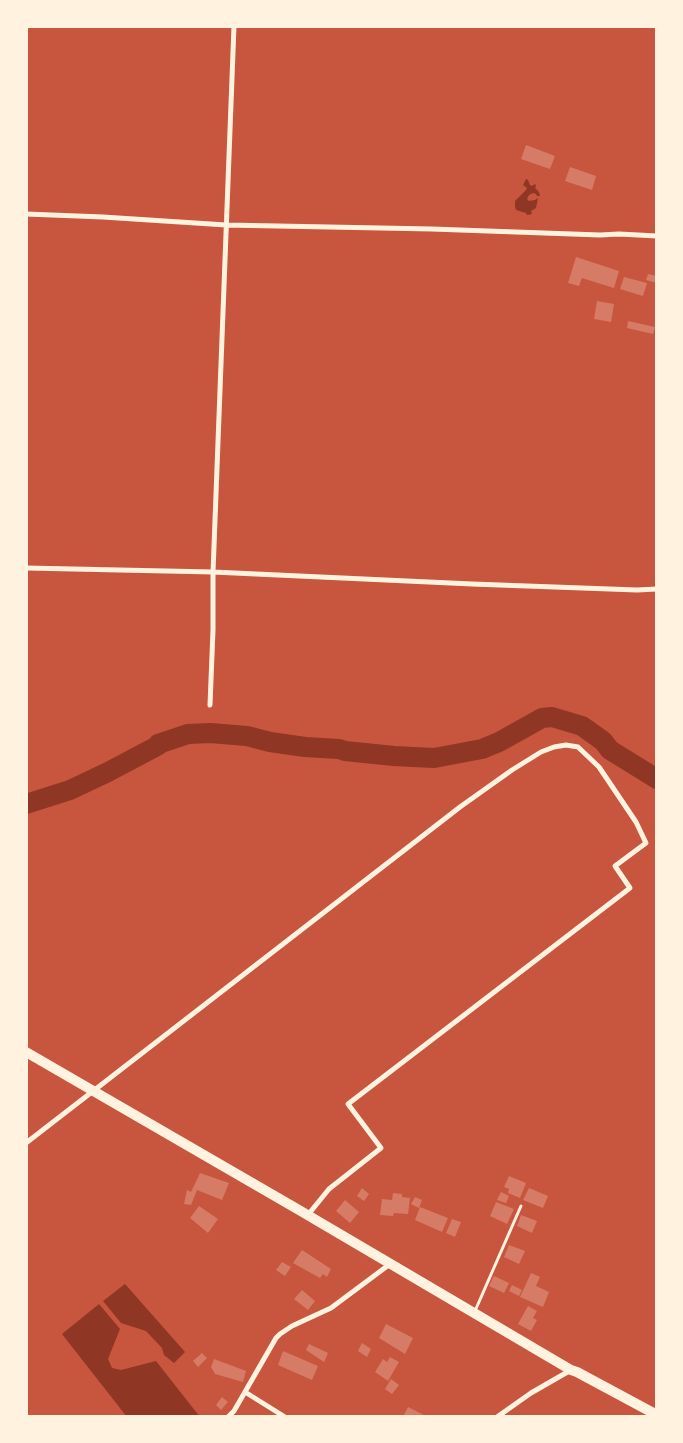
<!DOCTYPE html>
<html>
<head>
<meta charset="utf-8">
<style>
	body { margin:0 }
	#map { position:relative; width:683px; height:1443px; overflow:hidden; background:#c8553d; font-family:"Fira Sans Condensed",sans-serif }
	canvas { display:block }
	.frame { position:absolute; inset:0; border:28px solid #fff3e0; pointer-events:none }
</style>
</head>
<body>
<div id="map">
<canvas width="683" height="1443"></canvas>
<div class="frame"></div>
</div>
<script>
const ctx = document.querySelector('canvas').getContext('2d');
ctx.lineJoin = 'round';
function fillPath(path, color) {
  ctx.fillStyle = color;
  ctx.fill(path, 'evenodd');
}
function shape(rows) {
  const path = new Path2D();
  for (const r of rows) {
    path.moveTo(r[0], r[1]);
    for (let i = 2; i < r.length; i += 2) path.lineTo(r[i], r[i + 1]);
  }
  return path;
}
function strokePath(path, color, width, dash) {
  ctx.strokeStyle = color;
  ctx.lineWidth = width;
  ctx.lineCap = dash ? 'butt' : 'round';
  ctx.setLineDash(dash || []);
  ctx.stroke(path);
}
fillPath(shape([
	[526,179,528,180,530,185,532,186,535,184,536,186,535,188,539,192,540,196,537,196,536,194,533,193,529,195,527,199,529,201,535,200,538,198,536,208,531,211,532,214,527,215,526,213,516,210,515,207,515,201,526,190,527,188,523,185],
	[125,1284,185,1352,174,1363,164,1355,162,1348,146,1331,121,1323,103,1301],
	[99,1304,120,1329,108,1359,112,1368,121,1370,156,1361,200,1417,127,1417,62,1334]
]), '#8f3625');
strokePath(shape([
	[26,804,70,790,108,772,159,745,158,744,188,734,210,733,247,736,270,742,305,747,339,749,345,751,394,756,434,758,482,749,499,742,542,718,552,717,582,726,603,741,610,750,657,779]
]), '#8f3625', 20);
fillPath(shape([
	[526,145,555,156,550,169,521,159],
	[570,167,596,176,592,190,565,181],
	[576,257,619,271,614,288,582,278,579,286,568,283],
	[648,274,657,276,657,283,646,280],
	[624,277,647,283,643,296,620,289],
	[597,301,614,304,611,322,594,319],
	[628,321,655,327,653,334,627,328],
	[200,1173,229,1183,222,1200,197,1190,191,1205,184,1204,187,1190,191,1192],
	[509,1176,526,1183,520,1198,508,1193,509,1189,504,1187],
	[362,1188,369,1194,364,1201,357,1196],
	[529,1188,548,1196,543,1208,523,1200],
	[501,1192,509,1196,506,1203,497,1200],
	[393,1193,402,1194,402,1197,410,1198,408,1214,394,1213,393,1216,380,1215,382,1199,392,1200],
	[415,1197,422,1200,419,1208,411,1204],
	[345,1200,359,1212,350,1223,336,1211],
	[496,1202,514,1209,507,1224,490,1216],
	[199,1206,218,1219,208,1233,190,1218],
	[420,1207,448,1218,442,1232,415,1220],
	[521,1215,537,1221,532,1233,517,1226],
	[452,1219,461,1222,455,1237,446,1233],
	[509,1245,525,1251,519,1264,504,1257],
	[302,1250,331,1269,327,1277,323,1274,320,1278,293,1263],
	[282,1262,291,1267,285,1276,276,1270],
	[531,1273,540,1277,536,1286,549,1292,543,1307,520,1297],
	[494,1276,509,1283,504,1293,489,1286],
	[512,1285,522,1290,519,1296,509,1291],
	[302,1290,315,1301,308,1310,294,1299],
	[528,1306,537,1311,533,1318,537,1320,531,1331,518,1324],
	[386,1324,413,1338,405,1354,379,1338],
	[362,1343,371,1349,367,1357,358,1351],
	[309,1344,328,1353,324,1362,306,1350],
	[283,1351,318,1366,312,1380,278,1365],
	[202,1353,207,1358,198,1367,193,1361],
	[390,1357,399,1362,388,1381,375,1372,383,1359,387,1362],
	[214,1359,246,1371,243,1382,215,1374,211,1367],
	[391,1379,399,1385,392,1394,385,1389],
	[222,1397,228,1402,221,1410,216,1405],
	[408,1407,428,1417,403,1417]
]), '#d67c66');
strokePath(shape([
	[475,1311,521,1206]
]), '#fff3e0', 3);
strokePath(shape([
	[26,214,103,217,226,225,432,229,600,235,619,234,657,236],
	[26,568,213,572,472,584,637,590,657,589],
	[210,705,213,630,213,572,234,26],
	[26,1143,460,807,512,770,541,752,554,747,566,745,578,747,599,767,636,822,646,843,615,866,630,888,348,1104,381,1148,329,1189,307,1216],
	[245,1392,285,1417],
	[228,1417,234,1411,276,1338,280,1334,292,1326,331,1308,390,1264],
	[497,1417,531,1393,571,1370]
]), '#fff3e0', 5);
strokePath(shape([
	[26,1052,299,1210,571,1370,577,1372,657,1415]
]), '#fff3e0', 10);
</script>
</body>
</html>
